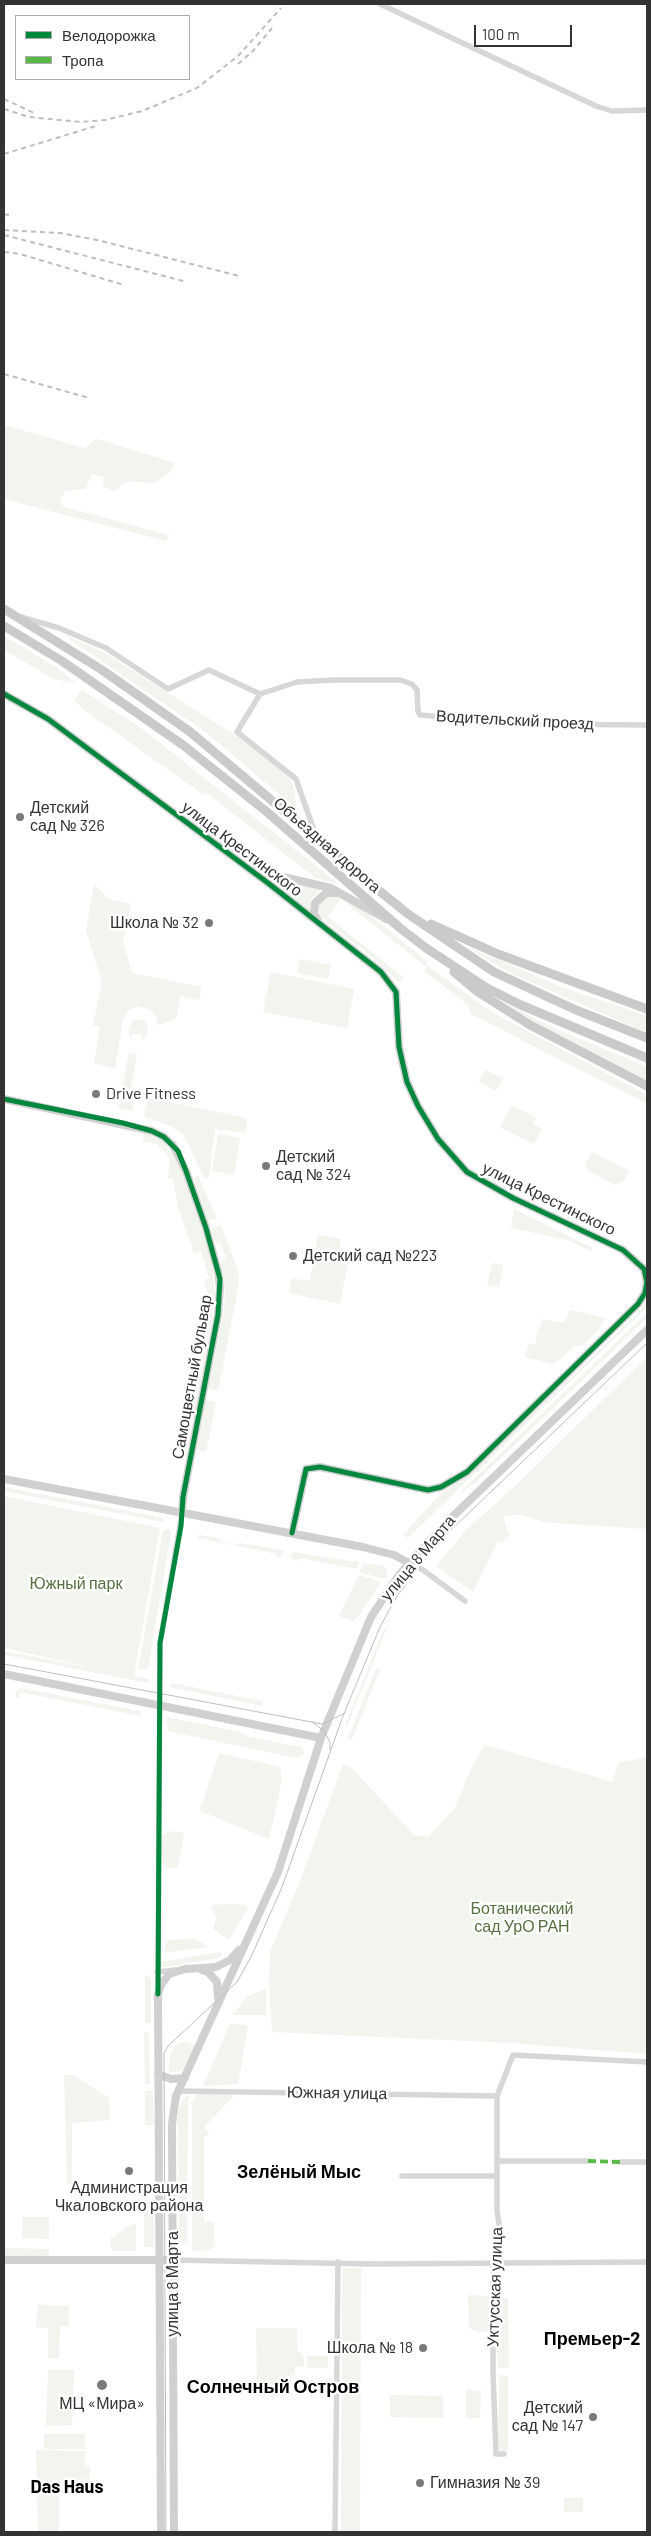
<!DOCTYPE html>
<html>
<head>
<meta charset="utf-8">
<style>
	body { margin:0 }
	#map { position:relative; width:651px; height:2536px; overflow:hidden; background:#fff; font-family:Barlow,sans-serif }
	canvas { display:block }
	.frame { position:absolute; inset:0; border:5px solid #333; pointer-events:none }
	.legend { position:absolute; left:15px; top:15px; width:175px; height:65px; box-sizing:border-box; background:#fff; border:1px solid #adadad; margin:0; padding:6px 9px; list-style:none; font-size:15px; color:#333 }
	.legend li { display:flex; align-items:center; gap:10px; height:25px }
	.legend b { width:25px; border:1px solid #adadad }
	.scale { position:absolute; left:474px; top:25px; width:98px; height:22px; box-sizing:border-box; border:2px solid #333; border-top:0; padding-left:6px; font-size:15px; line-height:18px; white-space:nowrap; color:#333; -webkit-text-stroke:4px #fff; paint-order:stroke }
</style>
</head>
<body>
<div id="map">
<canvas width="651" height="2536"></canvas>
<div class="frame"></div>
<ul class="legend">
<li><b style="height:6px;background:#00873e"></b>Велодорожка</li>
<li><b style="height:6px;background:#58b947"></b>Тропа</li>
</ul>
<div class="scale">100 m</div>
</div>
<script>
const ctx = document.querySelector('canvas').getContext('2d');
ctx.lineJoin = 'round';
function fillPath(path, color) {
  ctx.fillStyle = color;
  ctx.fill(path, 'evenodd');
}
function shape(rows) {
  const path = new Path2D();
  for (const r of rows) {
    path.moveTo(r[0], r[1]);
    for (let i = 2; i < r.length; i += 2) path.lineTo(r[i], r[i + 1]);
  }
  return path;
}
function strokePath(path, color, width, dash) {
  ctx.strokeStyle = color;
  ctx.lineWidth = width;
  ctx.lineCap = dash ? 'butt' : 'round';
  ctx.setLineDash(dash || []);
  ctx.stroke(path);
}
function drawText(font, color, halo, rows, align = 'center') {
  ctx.font = font + ' Barlow,sans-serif';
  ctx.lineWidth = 5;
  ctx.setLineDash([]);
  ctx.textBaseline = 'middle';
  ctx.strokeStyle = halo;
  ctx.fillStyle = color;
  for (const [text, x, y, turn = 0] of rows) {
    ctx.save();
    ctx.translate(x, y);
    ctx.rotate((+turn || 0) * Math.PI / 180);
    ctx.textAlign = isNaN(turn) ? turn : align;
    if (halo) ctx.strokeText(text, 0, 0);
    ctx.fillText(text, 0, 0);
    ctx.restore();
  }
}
fillPath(shape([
	[4,425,84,448,97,439,174,463,170,472,154,483,127,481,114,491,103,486,104,477,91,474,86,489,65,491,60,501,64,507,169,535,166,541,4,499],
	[59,632,103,652,235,735,281,769,293,785,297,809,203,730],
	[4,636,57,668,77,684,54,679,4,650],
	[82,690,141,728,340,885,314,877,207,793,204,795,80,707,75,699],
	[267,878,321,888,311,899,310,910],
	[94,884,109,899,131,904,123,942,132,973,202,987,199,1000,180,996,176,1019,158,1025,156,1016,149,1009,137,1006,128,1011,123,1020,115,1068,94,1063,100,1027,93,1025,102,982,86,930],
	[333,896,344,897,360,907,428,962,425,966,341,899,328,917,404,978,399,982,370,955,320,917,318,906,321,901,326,897],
	[463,945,562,987,647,1016,647,1033,512,974],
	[300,959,331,965,328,979,297,973],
	[428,966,490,1011,647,1095,647,1104,471,1014,468,1005,424,971],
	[271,972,354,989,347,1028,263,1012],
	[486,993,558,1030,647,1067,647,1081,574,1046,515,1013],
	[139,1019,144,1021,148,1027,147,1034,142,1041,142,1035,133,1034,130,1037,129,1033,132,1021],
	[129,1053,137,1054,130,1093,135,1098,132,1111,118,1108],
	[485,1070,503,1078,496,1091,479,1082],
	[149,1098,247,1118,246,1133,215,1129,209,1178,204,1178,184,1135,169,1125,144,1117],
	[512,1105,536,1118,533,1124,542,1129,534,1144,500,1127],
	[144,1133,164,1141,175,1157,182,1169,212,1260,215,1299,195,1413,190,1412,191,1398,196,1366,201,1366,211,1317,206,1315,209,1299,204,1280,209,1278,201,1251,194,1253,178,1207,173,1178,168,1178,170,1158,157,1144,142,1141],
	[218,1134,240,1138,234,1175,212,1171],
	[592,1152,629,1171,624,1181,615,1185,587,1170,585,1165],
	[198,1176,217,1218,208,1221,194,1177],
	[514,1209,593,1248,591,1251,567,1240,511,1228],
	[221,1225,238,1270,239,1284,218,1391,208,1388,224,1310,225,1294,221,1262,226,1257,220,1243,216,1244,211,1228],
	[318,1235,341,1239,338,1259,348,1261,340,1304,289,1293,291,1278,310,1281],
	[492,1263,503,1265,499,1287,487,1285],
	[647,1300,647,1307,408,1538,403,1535,440,1494,466,1477,638,1313],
	[571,1310,605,1318,599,1330,582,1345,575,1346,554,1364,525,1357,528,1345,535,1344,542,1319,563,1323],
	[647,1313,647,1318,476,1482,456,1496],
	[647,1357,647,1527,644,1529,543,1522,522,1515,509,1515,503,1517,509,1536,501,1543,498,1541,473,1592,436,1566,468,1528,515,1486],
	[206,1400,216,1402,206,1452,196,1450],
	[4,1487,164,1518,164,1522,4,1491],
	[4,1496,160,1528,134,1676,149,1679,148,1683,4,1655,4,1651,108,1671,4,1648],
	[169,1528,171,1534,148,1669,138,1669,163,1531],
	[199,1535,219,1538,222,1542,235,1545,239,1543,284,1550,282,1556,276,1558,277,1554,198,1538],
	[292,1552,359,1562,357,1569,299,1558,298,1562,291,1557],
	[363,1563,384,1566,387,1569,386,1577,383,1579,360,1572],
	[359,1575,381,1582,358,1617,353,1621,339,1616],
	[388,1625,347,1726,345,1726,383,1631],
	[376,1668,380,1670,352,1740,348,1738],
	[172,1683,262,1701,262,1706,170,1687],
	[20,1688,140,1711,141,1716,20,1692,19,1698,16,1698,15,1693],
	[167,1717,241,1732,249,1737,302,1747,304,1754,296,1758,168,1731],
	[485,1745,613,1782,618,1763,647,1757,647,2054,512,2043,272,2032,269,1985,270,1952,299,1884,343,1764,350,1766,415,1836,429,1836,454,1809,471,1769],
	[219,1753,280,1767,282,1780,269,1839,200,1811],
	[170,1831,184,1833,178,1867,171,1868,164,1867,162,1862,162,1836],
	[228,1904,246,1905,248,1908,229,1940,213,1929,216,1919,211,1905],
	[196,1939,208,1947,163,1953,167,1940],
	[220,1952,223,1955,214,1959,160,1968,160,1962],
	[145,1974,151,1979,151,2023,145,2023],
	[266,1989,266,2015,233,2015,246,1997],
	[230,2024,248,2025,238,2084,203,2086],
	[144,2032,149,2032,150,2084,145,2084],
	[187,2042,196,2046,186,2066,181,2071,169,2072,169,2058,174,2047,179,2043],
	[64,2075,73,2075,109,2098,110,2120,72,2123,72,2185,67,2185],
	[145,2091,153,2091,154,2125,145,2125],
	[198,2093,231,2094,233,2097,204,2127,209,2134,204,2137,204,2221,214,2222,214,2246,209,2250,192,2251,192,2103],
	[190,2094,188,2102,187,2243,179,2243,178,2112,182,2100],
	[144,2205,154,2208,154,2247,144,2247],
	[23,2217,49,2217,49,2239,22,2238],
	[136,2224,136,2251,112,2251,110,2239,130,2225],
	[4,2248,49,2249,49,2257,4,2257],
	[342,2268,361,2268,360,2532,341,2532],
	[468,2295,490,2296,489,2331,477,2332,469,2328],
	[499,2297,508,2299,509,2368,498,2368],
	[38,2305,69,2306,69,2326,60,2326,59,2358,48,2358,48,2328,36,2327],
	[256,2328,297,2328,297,2349,304,2357,304,2366,295,2367,295,2375,291,2375,290,2384,282,2384,282,2396,257,2396],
	[307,2356,328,2356,328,2368,307,2368],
	[48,2370,74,2370,72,2425,46,2426],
	[499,2375,508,2376,508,2451,500,2451,498,2446],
	[466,2390,481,2391,480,2418,466,2418],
	[390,2395,443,2396,443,2418,390,2417],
	[44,2434,85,2434,85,2449,44,2449],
	[36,2450,85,2451,85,2465,90,2466,90,2479,78,2480,77,2493,59,2493,59,2532,38,2532],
	[564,2498,583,2498,583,2512,564,2512]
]), '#f1f5ed');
strokePath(shape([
	[380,4,596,106,612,111,647,110],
	[21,617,59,628,106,648,168,689,209,670,260,694,237,732,296,779,316,836],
	[260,694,297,682,333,680,400,680,412,684,417,690,418,711,420,715,526,724,647,725],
	[409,1563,423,1570,465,1601],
	[157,1972,175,1970],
	[158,1992,160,1643,182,1513],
	[178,2091,497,2096],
	[497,2161,588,2161],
	[620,2162,647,2162],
	[402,2176,497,2176],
	[173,2260,371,2264,647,2262],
	[504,2454,496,2454,493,2372,493,2263,501,2239,497,2210,497,2096,513,2055,647,2062],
	[335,2532,338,2262]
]), '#d7d7d7', 5.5);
strokePath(shape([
	[4,694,48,719,268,883,381,972,396,992,399,1047,407,1082,418,1106,438,1139,467,1172,513,1198,623,1250,644,1269,647,1282,645,1293,638,1304,467,1472,441,1487,428,1490,320,1467,306,1469,292,1533],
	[253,870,331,888,386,919],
	[318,921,314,913,315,903,326,893,337,893],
	[4,1099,152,1131,164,1137,173,1145,186,1171,206,1228,218,1271,220,1288,218,1315,183,1497,182,1513],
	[4,1479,363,1547,394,1555,409,1563],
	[4,1674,321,1738],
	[202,1970,208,1972,217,1982,218,1998],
	[158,2074,171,2079,185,2078],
	[4,2260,173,2260],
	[161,2532,158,1994,161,1985,169,1974,185,1969,216,1967,230,1960,239,1950],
	[174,2532,172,2124,176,2096,278,1872,321,1738,371,1617,399,1575,446,1523,647,1330]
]), '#d0d0d0', 8);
strokePath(shape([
	[4,609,102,670,189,731,382,893,408,914,494,972,576,1010,647,1038],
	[4,626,62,661,183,745,267,812,400,928,426,948,487,988,521,1005,647,1058],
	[431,924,498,954,647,1009],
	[454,972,478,992,530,1025,647,1086]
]), '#cacaca', 9);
strokePath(shape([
	[4,1664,322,1724,345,1713],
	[312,1722,324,1731,330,1742,330,1750],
	[166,2532,164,2053,168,2046,237,1982,251,1957,282,1887,343,1716,380,1627,397,1596,437,1544,452,1529,647,1343]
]), '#bebebe', 1);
strokePath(shape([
	[238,64,253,51,272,28],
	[4,99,34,113],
	[4,109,29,117,81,122,105,120,142,111,197,88,238,56,281,8],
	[4,154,99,125],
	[4,215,13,214],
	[4,230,60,233,97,240,239,276],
	[4,235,187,282],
	[4,252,20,254,124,285],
	[4,374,89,398]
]), '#bebebe', 2, [5, 4]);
strokePath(shape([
	[588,2161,620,2162]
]), '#58b947', 4, [8, 4]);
strokePath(shape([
	[4,694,48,719,268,883,381,972,396,992,399,1047,407,1082,418,1106,438,1139,467,1172,513,1198,623,1250,644,1269,647,1282,645,1293,638,1304,467,1472,441,1487,428,1490,320,1467,306,1469,292,1533],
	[4,1099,123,1123,152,1131,164,1137,178,1151,186,1171,206,1228,220,1279,218,1315,183,1497,181,1526,160,1643,158,1994]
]), '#00873e', 5);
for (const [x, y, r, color] of [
	[20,817,5,"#7a7a7a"],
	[209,923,5,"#7a7a7a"],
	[96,1094,5,"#7a7a7a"],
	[266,1166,5,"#7a7a7a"],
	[293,1256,5,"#7a7a7a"],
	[129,2171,5,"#7a7a7a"],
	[423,2348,5,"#7a7a7a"],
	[102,2385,6,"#7a7a7a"],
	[593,2417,5,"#7a7a7a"],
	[420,2483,5,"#7a7a7a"]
]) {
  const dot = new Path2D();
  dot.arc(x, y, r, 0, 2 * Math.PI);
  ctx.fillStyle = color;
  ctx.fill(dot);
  strokePath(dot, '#fff', 2);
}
drawText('16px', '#333', '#fff', [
	["Водительский проезд",515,720,3],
	["Объездная дорога",327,845,41],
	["улица Крестинского",242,849,37],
	["улица Крестинского",549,1199,26],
	["Самоцветный бульвар",192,1377,-80],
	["улица 8 Марта",418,1558,-50],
	["Южная улица",337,2093,1],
	["улица 8 Марта",173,2284,-90],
	["Уктусская улица",495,2287,-88]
]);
drawText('16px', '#333', '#fff', [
	["Детский",30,808],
	["сад № 326",30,826],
	["Школа № 32",199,923,"right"],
	["Drive Fitness",106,1094],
	["Детский",276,1157],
	["сад № 324",276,1175],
	["Детский сад №223",303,1256],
	["Администрация",129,2188,"center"],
	["Чкаловского района",129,2206,"center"],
	["Школа № 18",413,2348,"right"],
	["МЦ «Мира»",102,2404,"center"],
	["Детский",583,2408,"right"],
	["сад № 147",583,2426,"right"],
	["Гимназия № 39",430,2483]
], 'left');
drawText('16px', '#56703f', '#fff', [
	["Южный парк",76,1584],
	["Ботанический",522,1909],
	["сад УрО РАН",522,1927]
]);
drawText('bold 18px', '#000', '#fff', [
	["Зелёный Мыс",299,2172],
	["Премьер-2",592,2339],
	["Солнечный Остров",273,2387],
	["Das Haus",67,2487]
]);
</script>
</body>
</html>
